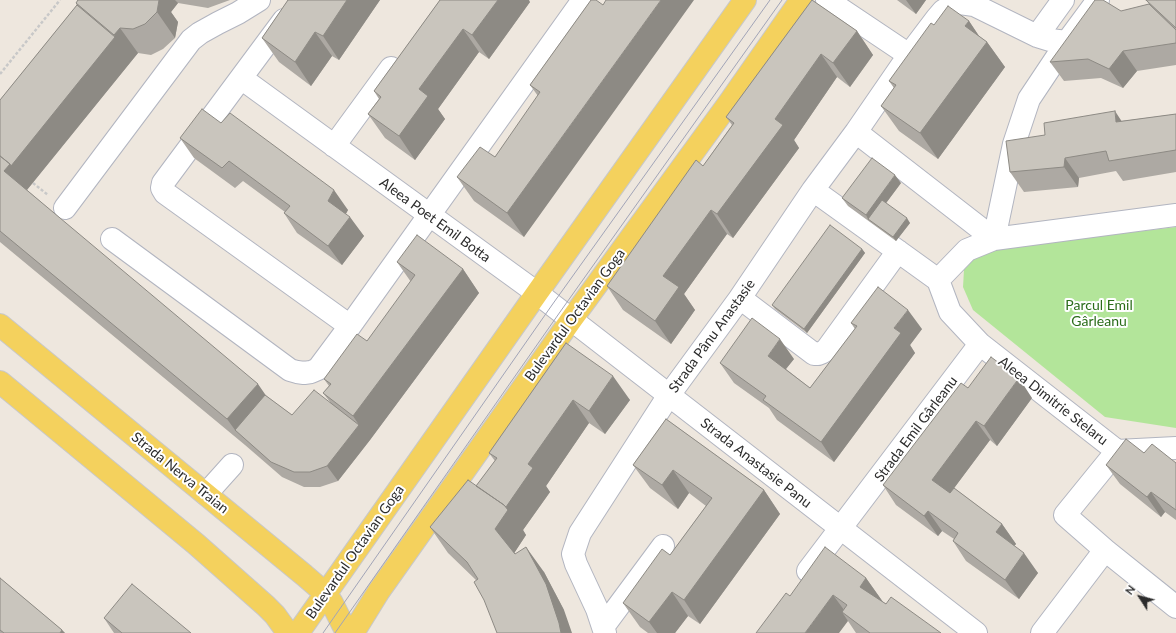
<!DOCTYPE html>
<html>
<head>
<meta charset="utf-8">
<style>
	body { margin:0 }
	#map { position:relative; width:1176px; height:633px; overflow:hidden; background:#eee7de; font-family:Lato,sans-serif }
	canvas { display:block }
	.north { position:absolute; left:1120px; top:577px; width:40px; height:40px; -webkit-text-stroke:3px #fff; paint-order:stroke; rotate:306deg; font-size:11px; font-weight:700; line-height:16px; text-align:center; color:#2c2c2c }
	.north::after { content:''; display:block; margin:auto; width:14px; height:18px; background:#2c2c2c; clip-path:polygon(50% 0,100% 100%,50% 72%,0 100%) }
</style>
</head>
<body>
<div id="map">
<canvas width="1176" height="633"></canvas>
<div class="north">N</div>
</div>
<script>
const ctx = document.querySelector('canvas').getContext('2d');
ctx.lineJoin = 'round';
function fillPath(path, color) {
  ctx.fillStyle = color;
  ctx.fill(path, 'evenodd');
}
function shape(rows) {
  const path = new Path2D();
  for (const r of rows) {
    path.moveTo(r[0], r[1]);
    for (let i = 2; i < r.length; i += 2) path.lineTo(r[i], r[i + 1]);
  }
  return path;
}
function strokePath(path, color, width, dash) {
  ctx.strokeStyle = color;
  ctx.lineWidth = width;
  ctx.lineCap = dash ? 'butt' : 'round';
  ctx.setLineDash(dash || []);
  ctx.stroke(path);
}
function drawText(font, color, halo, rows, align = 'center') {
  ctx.font = font + ' Lato,sans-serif';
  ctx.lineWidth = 4;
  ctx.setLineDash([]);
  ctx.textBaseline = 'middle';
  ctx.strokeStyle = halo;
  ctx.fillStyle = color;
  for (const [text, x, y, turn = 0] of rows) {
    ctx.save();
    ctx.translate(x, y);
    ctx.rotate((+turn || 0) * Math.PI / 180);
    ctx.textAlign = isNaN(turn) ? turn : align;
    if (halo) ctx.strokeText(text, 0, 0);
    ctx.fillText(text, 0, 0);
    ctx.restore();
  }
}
fillPath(shape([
	[1176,227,1176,428,1105,417,973,310,963,287,964,270,982,250]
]), '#b3e59a');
const minor = shape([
	[827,0,909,55],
	[284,20,163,183,162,188,165,193,350,326],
	[1037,36,1063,0],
	[241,78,537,293,976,633],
	[856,132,994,239],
	[334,146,391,68],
	[813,190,938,280],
	[65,208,191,40,200,33,218,23,238,13,259,0],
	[1176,215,994,239,967,250,938,280,950,312,980,344,1117,451,1176,448],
	[112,239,290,370,297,372,304,373,311,372,318,369,350,326,583,0],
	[994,239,1014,144,1029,99,1067,42,1098,0],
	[740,298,814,354,818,354,823,352,827,349,898,251],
	[206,494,232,465],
	[1105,550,1176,607],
	[808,571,980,344],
	[603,627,663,546],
	[605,633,597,609,576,564,573,554,580,533,669,395,740,298,813,190,856,132,909,55,937,18,943,11,952,5,960,3,974,5,1037,36,1050,40,1067,42],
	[1042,633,1105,550,1065,515,1117,451]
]);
const major = shape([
	[0,325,304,575,326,594,332,603,347,633],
	[0,382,196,544,266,606,275,615,288,633],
	[298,633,537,293,745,0],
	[353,633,379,591,571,320,729,103,801,0]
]);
strokePath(minor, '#b2b5c0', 24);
strokePath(major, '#c8c8c8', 24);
strokePath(shape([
	[0,74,60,0],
	[33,183,48,195]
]), '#c8c8c8', 2.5, [3, 2]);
strokePath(minor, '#fff', 22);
strokePath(major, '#f4d15d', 22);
strokePath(shape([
	[323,633,552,305,770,0],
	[335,633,560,312,782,0]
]), '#a1a4b7', 1);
fillPath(shape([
	[78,0,230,0,208,8,178,3,171,12,178,22,175,38,163,49,151,55,138,53,27,190,265,395,292,415,330,402,323,393,329,386,324,379,367,341,411,282,397,262,463,269,479,293,370,440,338,481,320,487,304,487,282,477,245,445,0,242,0,100,77,5,76,3],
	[288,0,380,0,339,60,332,56,311,86,279,62,262,38],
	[440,0,530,2,489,59,479,52,438,109,445,119,415,160,385,138,368,114,379,99,374,91],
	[591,0,524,237,474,201,457,177,495,157,538,96,530,85],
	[812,0,857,31,873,55,850,87,837,77,794,140,799,148,733,238,727,234,684,294,695,310,671,344,623,310,607,286,703,166,732,125,726,117],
	[897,0,926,0,916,14],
	[1146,0,1176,0,1176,65,1137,71,1123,88,1101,78,1064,81,1050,62,1149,4],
	[969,21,979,36,987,42,1005,67,938,159,899,131,881,106,894,88,889,81,934,25],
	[1176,114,1176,172,1123,181,1116,171,1079,178,1078,187,1024,192,1010,172,1045,135,1122,121],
	[221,123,348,210,346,214,364,236,342,265,297,233,284,213,285,212,243,181,235,188,194,158,180,138],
	[901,183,886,203,910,223,896,241,848,206,842,198],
	[862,249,865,253,807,333,775,309,772,305],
	[851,323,922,329,910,345,915,353,834,462,777,420,769,408,734,383,720,363,794,359,786,369,810,388,855,329],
	[566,343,630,400,605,434,589,423,546,486,550,492,523,530,526,535,514,553,544,572,564,610,476,580,448,553,430,527,476,486,495,461,489,453],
	[968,388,1032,398,997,446,990,440,954,488,1002,524,1016,544,1014,546,1038,573,1019,599,966,561,953,541,954,539,942,531,938,536,896,505,883,485],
	[666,419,764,490,780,514,700,624,688,616,675,633,648,633,640,627,623,603,670,555,706,506,689,493,678,509,650,488,633,465],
	[1144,453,1176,463,1176,520,1165,512,1161,517,1120,484,1106,465],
	[0,578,62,630,65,633,0,633],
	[866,578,883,602,941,633,856,633,848,621,790,596],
	[104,618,191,633,114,633]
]), '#ada9a3');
fillPath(shape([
	[159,0,175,0,178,3,171,12,178,22,175,38,157,12],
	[347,0,380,0,339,60,323,36],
	[498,0,529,0,530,2,489,59,472,35],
	[661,0,694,0,524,237,507,213],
	[906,0,926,0,916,14],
	[969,21,985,45,987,42,1005,67,938,159,920,133,965,26],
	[120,28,138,53,22,196,4,171,115,37,114,35],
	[463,29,479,52,438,109,445,119,415,160,399,136,419,89],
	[857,31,873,55,850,87,833,63],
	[315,32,332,56,311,86,295,62],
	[1123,51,1137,71,1123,88,1109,69],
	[821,54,837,77,794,140,799,148,733,238,717,214,775,119],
	[1115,111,1128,131,1116,122],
	[1065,158,1079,178,1078,187,1064,167],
	[895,175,901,183,872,222,868,219,866,215],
	[334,190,348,210,342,220,328,201],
	[711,210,727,234,684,294,695,310,671,344,655,321,663,276],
	[350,217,364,236,342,265,328,246],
	[907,218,910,223,896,241,893,237],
	[862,249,865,253,807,333,804,329],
	[463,269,479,293,370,440,338,481,327,466,359,425,353,416],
	[908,310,922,329,910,345,915,353,834,462,821,442,894,328],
	[780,339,794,359,781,375,768,356],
	[613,376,630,400,605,434,589,411],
	[1019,378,1032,398,997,446,984,426],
	[258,384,276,410,235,430,227,419],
	[573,400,589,423,546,486,550,492,523,530,526,535,513,555,495,529,528,464],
	[976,421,990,440,946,499,932,480],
	[673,470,689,493,678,509,662,485],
	[764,490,780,514,700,624,684,600],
	[1151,492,1165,512,1161,517,1147,497],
	[928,511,942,531,938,536,924,516],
	[1002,524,1016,544,1009,552,996,532],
	[526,547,544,572,564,610,572,633,561,633],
	[1024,553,1038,573,1019,599,1005,580],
	[866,578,883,602,877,610,860,587],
	[672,592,688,616,675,633,657,633,649,622],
	[833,595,850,618,842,612,848,621,839,633,805,633],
	[62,630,65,633,60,633]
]), '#8d8a84');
const building = shape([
	[78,0,159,0,157,12,145,24,133,29,120,28,114,35,76,3,78,0],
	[288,0,347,0,323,36,315,32,295,62,262,38,288,0],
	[440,0,498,0,472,35,463,29,419,89,428,96,399,136,368,114,381,97,374,91,440,0],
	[591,0,596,0,603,5,606,0,661,0,507,213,457,177,480,147,495,157,540,92,530,85,591,0],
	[812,0,857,31,833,63,821,54,775,119,783,125,717,214,711,210,663,276,679,287,655,321,607,286,696,160,703,166,734,123,726,117,812,0],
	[1095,0,1103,0,1121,11,1149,4,1176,30,1176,43,1123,51,1109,69,1088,59,1050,62,1095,0],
	[1146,0,1176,0,1176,28,1146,0],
	[77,5,115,37,11,166,10,164,0,156,0,100,77,5],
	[948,6,969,21,965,26,987,42,920,133,881,106,896,85,889,81,931,23,934,25,948,6],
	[202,109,221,123,230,113,334,190,328,201,350,217,328,246,284,213,290,206,229,161,222,168,180,138,202,109],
	[1115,111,1116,122,1176,114,1176,150,1109,161,1106,151,1065,158,1064,167,1010,172,1006,141,1045,135,1044,123,1115,111],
	[0,156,10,164,4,171,258,384,227,419,0,231,0,156],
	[872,158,895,175,866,215,842,198,872,158],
	[882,200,907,218,893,237,868,219,882,200],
	[830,225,862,249,804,329,772,305,830,225],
	[417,235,463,269,353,416,323,393,331,384,324,379,357,334,367,341,415,275,397,262,417,235],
	[878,287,908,310,894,328,901,333,821,442,763,400,766,396,720,363,752,318,780,339,768,356,810,388,857,326,851,323,878,287],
	[566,343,613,376,589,411,573,400,528,464,533,468,506,507,504,505,476,486,497,458,489,453,566,343],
	[991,357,1019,378,984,426,976,421,932,480,950,493,954,488,1002,524,996,532,1024,553,1005,580,953,541,958,533,928,511,924,516,883,485,961,383,968,388,991,357],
	[314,390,359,425,327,466,310,472,294,472,271,462,235,430,265,395,292,415,314,390],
	[666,419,764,490,684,600,672,592,649,622,623,603,662,549,670,555,712,498,673,470,662,485,633,465,666,419],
	[1126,439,1144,453,1152,444,1176,463,1176,510,1151,492,1147,497,1106,465,1126,439],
	[468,480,504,505,508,510,495,529,515,554,526,547,546,584,559,623,561,633,497,633,484,600,474,582,478,579,467,562,430,527,468,480],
	[825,547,866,578,860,587,886,604,891,597,941,633,870,633,842,612,847,605,833,595,805,633,756,633,786,593,790,596,825,547],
	[0,578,62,630,60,633,4,633,0,630,0,578],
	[132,584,191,633,122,633,104,618,132,584]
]);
fillPath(building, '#c9c5bd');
strokePath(building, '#8d8a84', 1);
drawText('14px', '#2c2c2c', '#fff', [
	["Aleea Poet Emil Botta",435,220,36],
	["Bulevardul Octavian Goga",575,315,-54],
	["Strada Pânu Anastasie",712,336,-54],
	["Aleea Dimitrie Stelaru",1053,401,38],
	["Strada Emil Gârleanu",916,429,-53],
	["Strada Anastasie Panu",756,463,38],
	["Strada Nerva Traian",180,473,39],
	["Bulevardul Octavian Goga",355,552,-55]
]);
drawText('14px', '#2a6c19', '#fff', [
	["Parcul Emil",1099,305],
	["Gârleanu",1099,321]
]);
</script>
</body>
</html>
